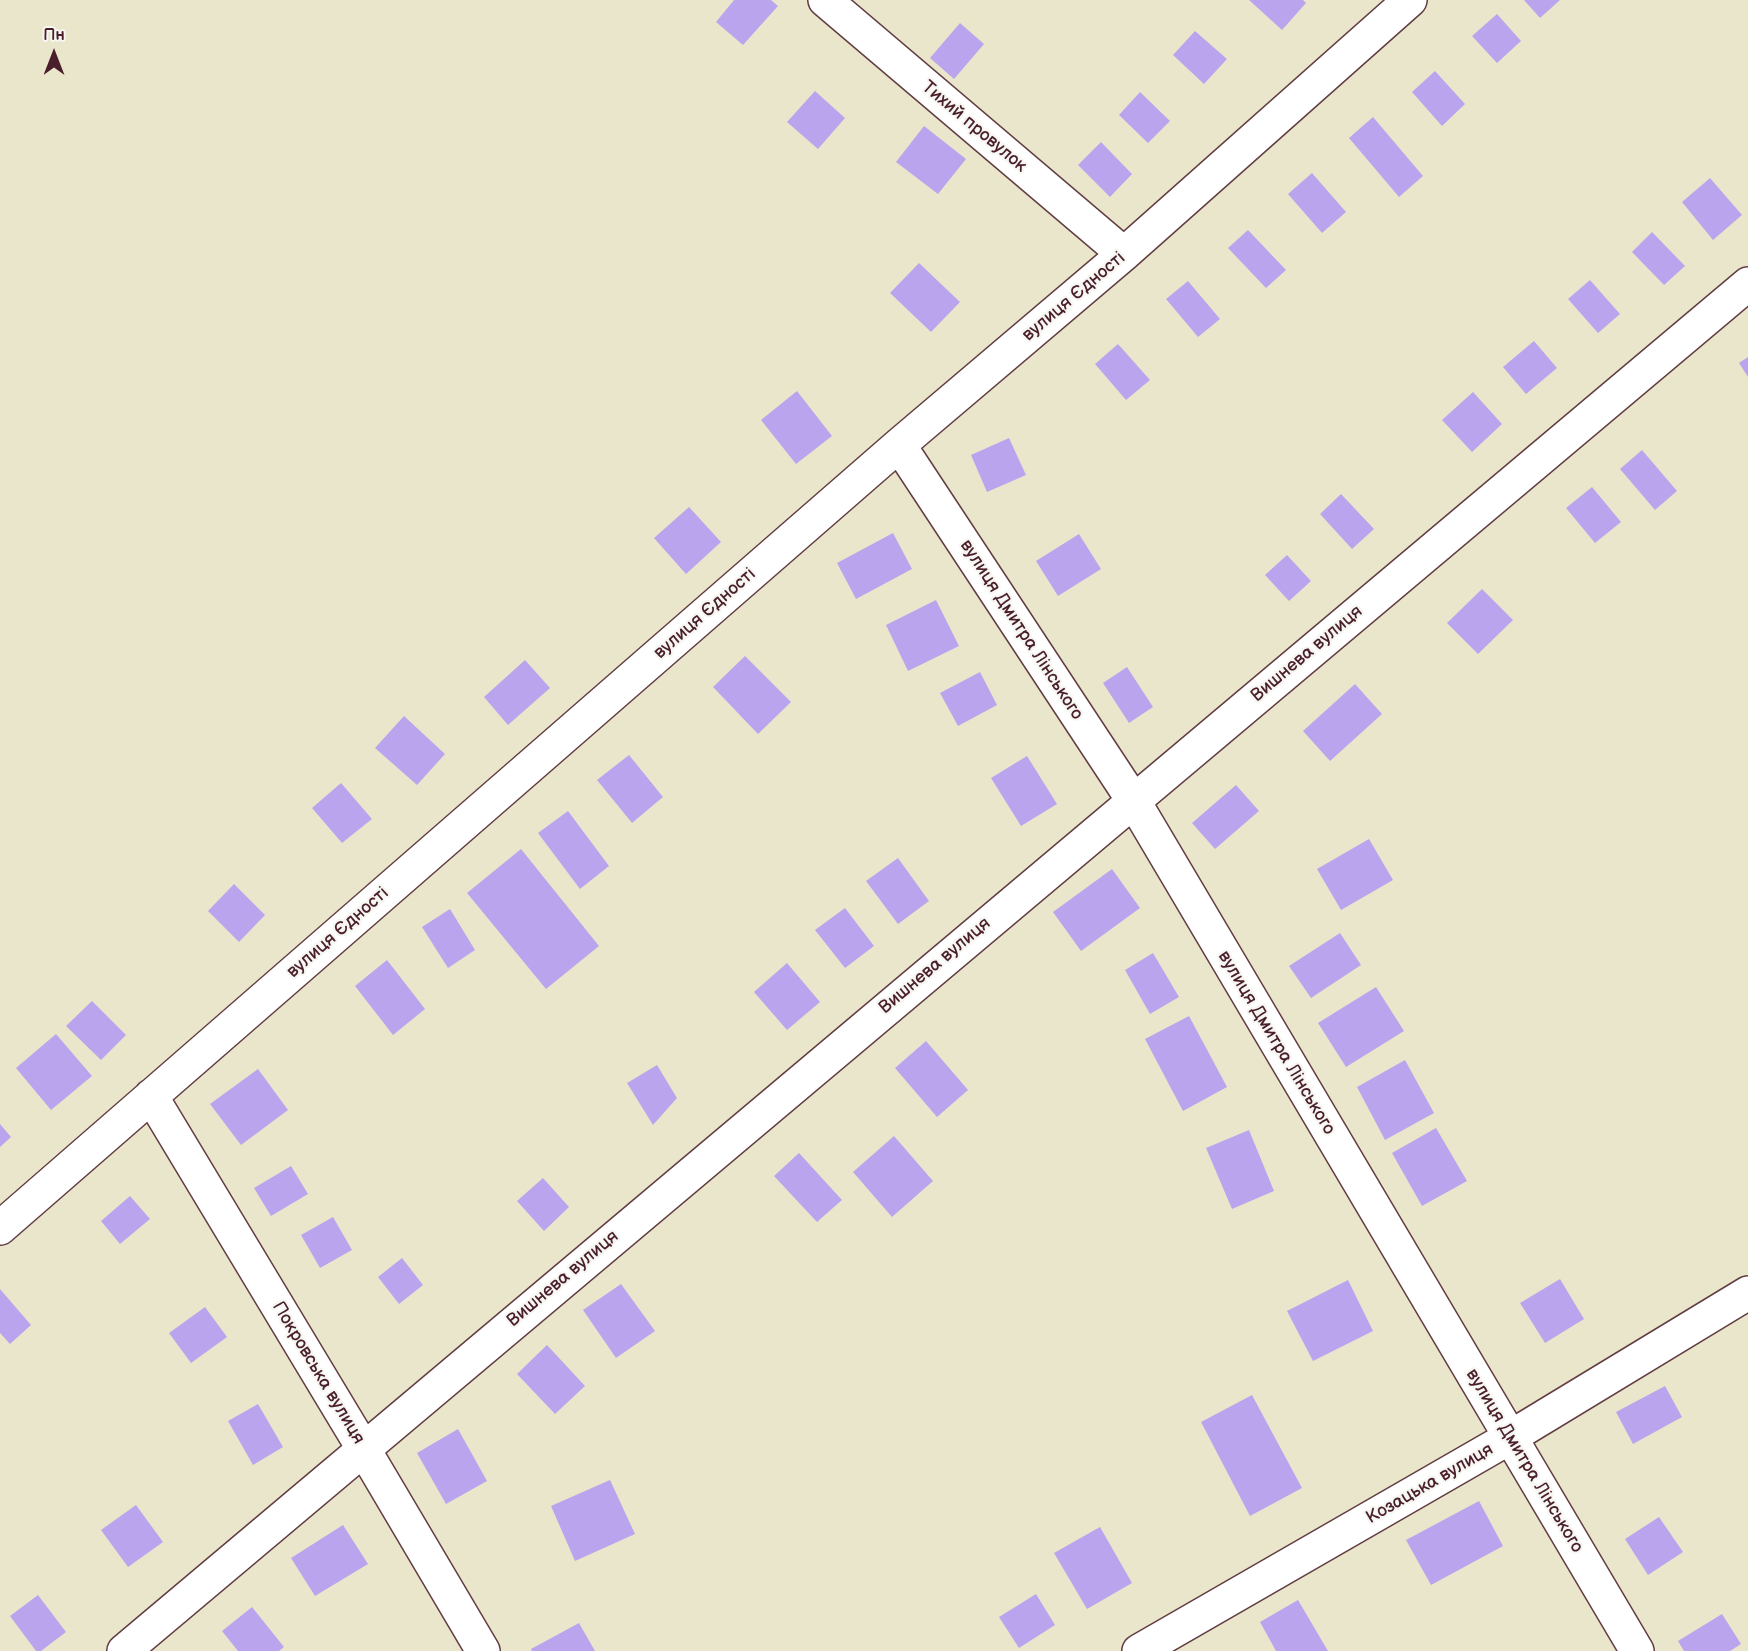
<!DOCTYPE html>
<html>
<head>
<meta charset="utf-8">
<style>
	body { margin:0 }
	#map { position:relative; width:1748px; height:1651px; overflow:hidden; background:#eae6cb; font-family:"Balsamiq Sans",sans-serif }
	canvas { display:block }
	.north { position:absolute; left:24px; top:24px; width:60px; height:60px; -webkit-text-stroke:4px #f6f6f2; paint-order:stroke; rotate:0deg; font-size:16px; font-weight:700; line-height:24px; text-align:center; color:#4a1f2b }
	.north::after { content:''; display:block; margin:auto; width:21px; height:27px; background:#4a1f2b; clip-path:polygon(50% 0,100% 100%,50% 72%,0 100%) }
</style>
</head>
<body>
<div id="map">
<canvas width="1748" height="1651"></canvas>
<div class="north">Пн</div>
</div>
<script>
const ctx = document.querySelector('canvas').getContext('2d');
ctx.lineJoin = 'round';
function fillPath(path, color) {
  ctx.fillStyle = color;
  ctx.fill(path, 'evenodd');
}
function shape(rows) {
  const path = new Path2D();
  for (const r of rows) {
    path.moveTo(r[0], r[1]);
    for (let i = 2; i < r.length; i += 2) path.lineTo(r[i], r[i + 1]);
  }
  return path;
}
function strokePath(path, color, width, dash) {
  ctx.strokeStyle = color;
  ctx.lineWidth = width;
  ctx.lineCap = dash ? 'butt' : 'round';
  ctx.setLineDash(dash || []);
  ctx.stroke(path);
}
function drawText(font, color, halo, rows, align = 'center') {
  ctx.font = font + ' "Balsamiq Sans",sans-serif';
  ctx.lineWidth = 4.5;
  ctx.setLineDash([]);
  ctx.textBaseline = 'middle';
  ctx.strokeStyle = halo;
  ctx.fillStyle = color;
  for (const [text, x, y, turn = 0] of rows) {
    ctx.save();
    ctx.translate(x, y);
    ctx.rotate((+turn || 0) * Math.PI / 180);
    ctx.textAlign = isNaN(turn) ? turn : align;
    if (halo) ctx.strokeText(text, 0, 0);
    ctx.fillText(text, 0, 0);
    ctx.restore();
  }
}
fillPath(shape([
	[734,0,771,0,778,6,743,45,716,22],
	[1249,0,1303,0,1306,3,1282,30],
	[1524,0,1560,0,1540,18],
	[1497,14,1521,41,1497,63,1472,36],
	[960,23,984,44,954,79,930,58],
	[1195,31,1227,59,1204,84,1173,55],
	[1435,71,1465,104,1442,126,1412,92],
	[815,91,845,118,818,149,787,122],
	[1140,92,1170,121,1148,143,1119,115],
	[1373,117,1423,176,1399,197,1349,138],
	[924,126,966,159,938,194,896,162],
	[1101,142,1132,174,1110,197,1078,165],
	[1312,173,1346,212,1322,233,1288,194],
	[1710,178,1742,215,1713,240,1682,202],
	[1248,230,1286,270,1266,288,1228,248],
	[1652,232,1685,266,1664,285,1632,252],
	[919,263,960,302,931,332,890,293],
	[1590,280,1620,314,1598,333,1568,299],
	[1188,281,1220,319,1198,337,1166,299],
	[1534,341,1557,368,1526,394,1503,367],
	[1118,344,1150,380,1126,400,1095,364],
	[1748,357,1748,377,1739,363],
	[797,391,832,436,796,464,761,420],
	[1473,392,1502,424,1472,452,1442,420],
	[1009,438,1026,475,987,492,971,455],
	[1642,450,1677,491,1655,510,1620,469],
	[1592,487,1621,522,1595,543,1566,508],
	[1341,494,1374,529,1352,549,1320,514],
	[689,507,721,542,686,574,654,538],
	[893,533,912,569,856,599,837,563],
	[1079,534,1101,569,1058,596,1036,561],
	[1287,555,1311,581,1289,601,1265,575],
	[1482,589,1513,620,1478,654,1447,623],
	[936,600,959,646,908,671,886,625],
	[745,656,791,702,758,734,713,687],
	[525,660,550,688,508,725,484,697],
	[1127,667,1153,707,1129,723,1103,683],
	[980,672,997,705,958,726,940,693],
	[1355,684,1382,714,1330,761,1303,731],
	[404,716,445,754,417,785,375,748],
	[629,755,663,797,632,823,597,780],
	[1027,756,1057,804,1021,826,991,778],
	[341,783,372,819,342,843,312,808],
	[1236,785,1259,811,1215,849,1192,823],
	[568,811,609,866,580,889,538,833],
	[1369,839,1393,880,1341,910,1317,869],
	[521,849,599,946,546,989,467,893],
	[898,858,929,901,898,924,866,881],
	[1112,869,1140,908,1081,951,1053,912],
	[234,884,265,915,239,942,208,911],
	[845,908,874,946,845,968,815,930],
	[450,909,475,950,448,968,422,927],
	[1340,933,1361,965,1311,998,1289,966],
	[1153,953,1179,997,1150,1014,1125,970],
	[387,960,425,1009,393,1035,355,986],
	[787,963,820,1002,787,1030,754,992],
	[1376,987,1404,1031,1346,1067,1318,1023],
	[92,1001,126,1035,101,1060,66,1026],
	[1189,1016,1227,1087,1183,1111,1145,1039],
	[56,1034,92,1076,51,1110,16,1068],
	[926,1041,968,1090,937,1117,895,1068],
	[1405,1060,1434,1113,1385,1140,1357,1087],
	[657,1065,677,1098,653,1125,627,1083],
	[258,1069,288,1110,241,1145,210,1104],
	[0,1124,11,1137,0,1147],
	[1436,1128,1467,1181,1422,1206,1392,1153],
	[1249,1130,1274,1191,1232,1209,1206,1148],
	[894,1136,933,1181,892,1217,853,1172],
	[799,1153,842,1200,817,1222,774,1176],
	[291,1166,308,1194,271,1216,254,1188],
	[543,1178,569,1207,544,1231,517,1201],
	[130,1196,150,1219,120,1244,101,1221],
	[333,1217,352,1250,320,1268,301,1235],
	[402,1258,423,1285,399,1304,378,1277],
	[1560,1279,1584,1319,1545,1343,1520,1303],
	[1348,1280,1373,1331,1313,1361,1287,1311],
	[621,1284,655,1331,616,1358,583,1310],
	[0,1289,31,1325,10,1344,0,1333],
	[205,1307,227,1337,191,1363,169,1333],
	[547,1345,585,1386,555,1414,517,1374],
	[1665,1386,1682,1417,1633,1444,1616,1412],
	[1252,1395,1302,1488,1250,1516,1201,1422],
	[258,1404,283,1447,253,1465,228,1421],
	[458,1429,487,1481,446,1504,417,1453],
	[610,1480,635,1534,575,1561,551,1506],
	[1479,1501,1503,1546,1431,1585,1406,1540],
	[136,1505,163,1542,128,1567,101,1530],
	[1659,1517,1683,1552,1648,1575,1625,1539],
	[343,1525,368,1564,315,1596,291,1558],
	[1100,1527,1132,1583,1087,1609,1054,1553],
	[1036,1594,1055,1625,1019,1648,999,1617],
	[38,1595,66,1632,41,1651,36,1651,10,1616],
	[1298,1600,1328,1651,1276,1651,1260,1622],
	[252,1607,284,1647,279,1651,238,1651,222,1631],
	[1722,1614,1741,1644,1730,1651,1684,1651,1678,1641],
	[579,1623,595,1651,532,1651,531,1649]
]), '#bba4ee');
const street = shape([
	[825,0,1124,254],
	[899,445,1133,800,1637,1651],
	[151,1096,363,1448,483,1651],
	[0,1228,899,445,1124,254,1410,0],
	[124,1651,1748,284],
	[1139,1651,1509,1438,1748,1293]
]);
strokePath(street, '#623d43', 36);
strokePath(street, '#fff', 33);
drawText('18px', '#4a1f2b', '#f6f6f2', [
	["Тихий провулок",974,127,40],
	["вулиця Єдності",1074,297,-40],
	["вулиця Єдності",705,614,-41],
	["вулиця Дмитра Лінського",1021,630,57],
	["Вишнева вулиця",1307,654,-40],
	["вулиця Єдності",338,933,-41],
	["Вишнева вулиця",935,966,-40],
	["вулиця Дмитра Лінського",1276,1043,59],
	["Вишнева вулиця",563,1279,-40],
	["Покровська вулиця",318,1373,59],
	["вулиця Дмитра Лінського",1524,1461,59],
	["Козацька вулиця",1430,1484,-30]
]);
</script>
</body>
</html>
